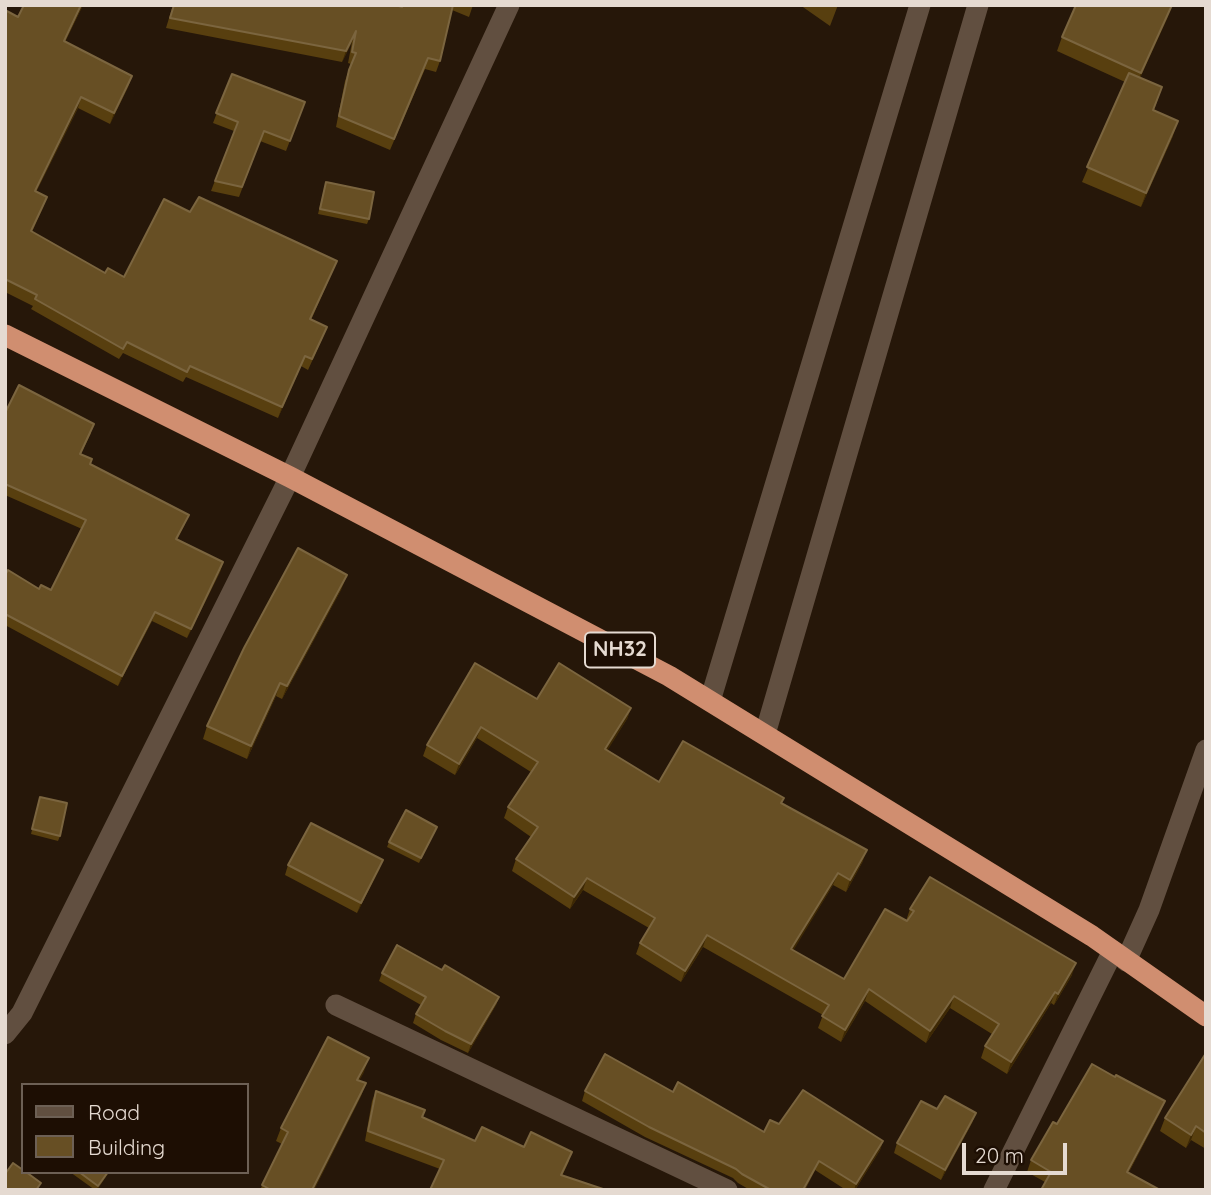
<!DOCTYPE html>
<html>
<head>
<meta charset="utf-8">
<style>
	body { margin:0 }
	#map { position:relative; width:1211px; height:1195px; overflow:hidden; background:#261709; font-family:Quicksand,sans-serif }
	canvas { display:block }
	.frame { position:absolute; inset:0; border:7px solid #e5dad1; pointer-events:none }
	.legend { position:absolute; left:21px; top:1083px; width:228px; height:91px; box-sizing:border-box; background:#1d0e03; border:2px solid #6d6055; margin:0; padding:9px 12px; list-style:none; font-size:21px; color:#e5dad1 }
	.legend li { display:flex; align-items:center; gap:14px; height:35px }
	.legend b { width:35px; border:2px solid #6d6055 }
	.scale { position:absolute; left:962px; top:1143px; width:105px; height:32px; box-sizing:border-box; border:4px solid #e5dad1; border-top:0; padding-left:9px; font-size:21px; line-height:24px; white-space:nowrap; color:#e5dad1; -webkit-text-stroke:5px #1d0e03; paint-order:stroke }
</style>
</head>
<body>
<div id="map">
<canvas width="1211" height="1195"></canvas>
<div class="frame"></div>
<ul class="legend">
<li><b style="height:9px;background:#614f40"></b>Road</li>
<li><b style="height:19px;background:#674f24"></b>Building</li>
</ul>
<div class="scale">20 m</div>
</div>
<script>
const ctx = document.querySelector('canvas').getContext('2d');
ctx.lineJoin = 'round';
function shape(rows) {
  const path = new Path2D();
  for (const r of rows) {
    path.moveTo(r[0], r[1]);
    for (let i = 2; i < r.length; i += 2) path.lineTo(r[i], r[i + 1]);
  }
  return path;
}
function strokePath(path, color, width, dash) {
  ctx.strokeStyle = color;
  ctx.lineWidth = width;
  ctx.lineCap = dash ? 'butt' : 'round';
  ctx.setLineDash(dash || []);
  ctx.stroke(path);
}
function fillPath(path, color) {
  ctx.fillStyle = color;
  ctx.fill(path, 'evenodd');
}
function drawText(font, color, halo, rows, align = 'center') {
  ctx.font = font + ' Quicksand,sans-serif';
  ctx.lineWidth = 5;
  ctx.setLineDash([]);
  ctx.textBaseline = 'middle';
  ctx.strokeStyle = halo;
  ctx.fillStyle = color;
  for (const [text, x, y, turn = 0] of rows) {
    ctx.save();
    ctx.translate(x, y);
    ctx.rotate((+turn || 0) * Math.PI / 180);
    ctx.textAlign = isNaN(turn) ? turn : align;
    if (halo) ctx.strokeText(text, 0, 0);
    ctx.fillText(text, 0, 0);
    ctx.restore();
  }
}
strokePath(shape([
	[710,701,920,5],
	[765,734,978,5],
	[1126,961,1149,910,1206,750],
	[336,1005,727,1190],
	[5,1034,22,1013,290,477,509,5],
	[994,1190,1113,951]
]), '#614f40', 21);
strokePath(shape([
	[5,335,290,477,669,676,1092,936,1206,1016]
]), '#d08e70', 21);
fillPath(shape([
	[24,5,83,5,65,42,132,76,128,87,110,124,78,108,36,192,47,197,32,232,105,273,124,277,190,212,337,261,311,320,327,327,323,337,308,370,301,366,278,418,186,377,183,382,123,353,119,359,31,309,33,306,5,292,5,10,18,17],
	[173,5,401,7,402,5,473,5,469,17,452,10,440,61,436,72,425,69,390,150,336,127,345,81,351,64,348,63,352,42,342,62,166,28],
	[800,5,838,5,830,26],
	[1172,5,1140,78,1162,87,1154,110,1173,136,1141,207,1082,182,1125,82,1057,51,1062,37],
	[232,74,305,102,286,151,260,141,239,197,211,191,234,131,213,123],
	[326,182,369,219,367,224,318,214],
	[5,413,91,433,81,454,90,464,185,524,177,540,223,562,220,572,187,638,152,621,118,686,5,625,5,575,39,589,51,590,82,529,5,495],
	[342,588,282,699,276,696,247,759,203,739,207,726],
	[537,699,631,708,627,719,607,750,659,782,784,798,782,803,863,861,846,892,833,885,793,950,844,979,906,921,910,909,1072,975,1054,1005,1051,1003,1007,1074,981,1058,985,1046,992,1034,950,1008,926,1043,865,1001,841,1042,818,1028,823,1015,703,947,681,982,636,954,640,943,649,928,583,890,570,909,512,871,516,859,531,837,504,818,508,807,531,772,477,738,455,775,423,756,427,745],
	[40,797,60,836,58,841,31,834],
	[437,827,419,863,387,847,389,842],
	[383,860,379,870,357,913,285,875,288,865],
	[442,970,499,997,496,1005,468,1053,441,1040,413,1023,416,1014,421,1005,379,981,382,973],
	[1206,1053,1206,1149,1191,1140,1186,1148,1160,1131,1165,1118],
	[364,1072,359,1080,366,1083,361,1096,314,1190,260,1190,282,1144,276,1141,281,1128],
	[1115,1077,1165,1101,1160,1113,1129,1172,1045,1182,1027,1172,1031,1160,1057,1124],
	[376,1091,422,1117,475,1141,524,1147,569,1161,562,1176,440,1169,365,1141,372,1101],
	[585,1091,673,1092,764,1132,779,1124,883,1141,880,1150,855,1190,846,1190,815,1170,805,1190,750,1190,738,1183,733,1178,645,1137,582,1101],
	[937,1109,976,1113,972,1123,941,1180,894,1153,897,1143],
	[70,1172,109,1172,97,1190,95,1190]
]), '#583f0f');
fillPath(shape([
	[81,5,83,5,60,52,64,41],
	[1172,5,1168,17,1136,87,1141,73],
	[356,31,352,42,342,62,346,51],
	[132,76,128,87,110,124,114,113],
	[81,97,78,108,31,202,35,191],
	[1178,121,1173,136,1141,207,1146,193],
	[47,197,43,208,27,242,31,231],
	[337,261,333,271,306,330,310,319],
	[305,356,301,366,278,418,282,407],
	[223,562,220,572,187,638,191,629],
	[347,575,342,588,282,699,287,686],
	[155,612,152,621,118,686,122,676],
	[280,683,276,696,247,759,251,746],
	[631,708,627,719,601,761,605,749],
	[481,727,477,738,455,775,459,764],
	[867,850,863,861,846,892,850,880],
	[383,860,379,870,357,913,361,903],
	[838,873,833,885,787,961,791,949],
	[587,878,583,890,570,909,574,897],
	[707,935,703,947,681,982,685,971],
	[1076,963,1072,975,1054,1005,1058,994],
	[869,989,865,1001,841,1042,845,1030],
	[1055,992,1051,1003,1007,1074,1011,1062],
	[954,996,950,1008,926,1043,930,1031],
	[499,997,496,1005,468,1053,471,1044],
	[369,1058,364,1072,353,1093,357,1080],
	[366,1083,361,1096,314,1190,312,1190],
	[1165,1101,1160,1113,1123,1183,1127,1172],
	[976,1113,972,1123,941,1180,945,1170],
	[1196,1126,1191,1140,1186,1148,1191,1135],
	[883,1141,880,1150,855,1190,854,1190,856,1184],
	[819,1161,815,1170,805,1190,803,1190],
	[108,1172,109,1172,97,1190,98,1186]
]), '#3d2804');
const building = shape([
	[24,5,81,5,64,41,132,76,114,113,81,97,35,191,47,197,31,231,105,273,108,268,124,277,164,199,190,212,199,197,337,261,310,319,327,327,312,359,305,356,282,407,190,366,187,372,127,342,123,349,35,299,37,295,5,279,5,10,18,17,24,5],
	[174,5,395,5,402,7,403,5,453,5,440,61,428,58,394,139,339,116,349,70,356,53,352,52,356,31,346,51,170,18,174,5],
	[1076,5,1172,5,1141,73,1062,37,1076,5],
	[1129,73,1162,87,1153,110,1178,121,1146,193,1087,167,1129,73],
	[232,74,305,102,290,141,264,131,242,187,215,181,238,122,216,113,232,74],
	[326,182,374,192,369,219,320,209,326,182],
	[19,385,94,424,80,454,92,459,90,464,189,515,176,539,223,562,191,629,155,612,122,676,5,614,5,575,8,570,39,589,41,585,51,590,86,520,5,484,5,413,19,385],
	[298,548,347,575,287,686,280,683,251,746,207,726,244,648,298,548],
	[475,663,537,699,559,663,631,708,605,749,659,782,683,741,784,798,781,803,867,850,850,880,838,873,791,949,844,979,885,909,907,921,914,911,910,909,930,877,1076,963,1058,994,1055,992,1011,1062,985,1046,999,1024,954,996,930,1031,869,989,845,1030,822,1016,829,1005,707,935,685,971,640,943,655,918,587,878,574,897,516,859,538,827,508,807,538,762,481,727,459,764,427,745,475,663],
	[40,797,67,803,60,836,32,829,40,797],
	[406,810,437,827,421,858,389,842,406,810],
	[311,823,383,860,361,903,288,865,311,823],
	[397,945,442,970,445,965,499,997,471,1044,445,1031,416,1014,426,997,382,973,397,945],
	[328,1037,369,1058,357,1080,366,1083,312,1190,271,1190,262,1185,288,1132,281,1128,328,1037],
	[1206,1053,1206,1133,1196,1126,1191,1135,1165,1118,1206,1053],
	[605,1054,673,1092,678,1082,764,1132,770,1120,779,1124,803,1090,883,1141,856,1184,819,1161,803,1190,771,1190,742,1174,736,1169,649,1127,585,1091,605,1054],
	[1092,1064,1115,1077,1116,1075,1165,1101,1127,1172,1160,1190,1041,1190,1051,1172,1031,1160,1053,1122,1057,1124,1092,1064],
	[376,1091,425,1110,422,1117,475,1141,482,1127,524,1147,531,1132,572,1152,561,1175,606,1190,430,1190,444,1160,368,1131,376,1091],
	[945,1096,976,1113,945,1170,897,1143,921,1101,937,1109,945,1096],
	[13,1163,23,1170,23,1172,26,1172,41,1183,36,1190,5,1190,5,1174,13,1163],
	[79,1172,108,1172,98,1186,79,1172]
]);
fillPath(building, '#674f24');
strokePath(building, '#7b653f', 2);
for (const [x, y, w] of [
	[620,650,70]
]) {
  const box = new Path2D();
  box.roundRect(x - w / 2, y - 17.5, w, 35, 5);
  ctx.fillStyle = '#1d0e03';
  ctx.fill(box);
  strokePath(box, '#e5dad1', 2);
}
drawText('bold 21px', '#e5dad1', null, [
	["NH32",620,650]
]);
</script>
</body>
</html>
